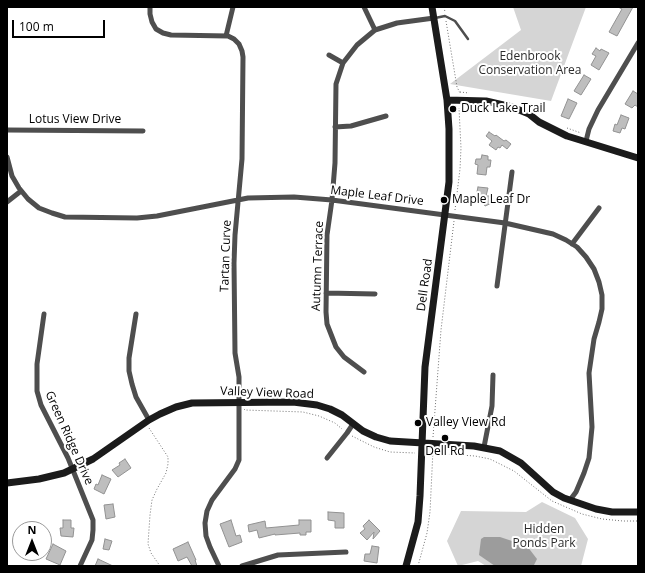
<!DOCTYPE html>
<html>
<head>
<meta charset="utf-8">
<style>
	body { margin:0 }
	#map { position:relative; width:645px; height:573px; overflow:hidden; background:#fff; font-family:"Open Sans",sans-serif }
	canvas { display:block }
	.frame { position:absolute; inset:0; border:8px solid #000; pointer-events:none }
	.north { position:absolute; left:12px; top:521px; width:40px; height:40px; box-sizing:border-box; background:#fff; border:1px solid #999; border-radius:50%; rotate:0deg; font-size:11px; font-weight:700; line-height:16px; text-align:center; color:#000 }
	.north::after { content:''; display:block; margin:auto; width:14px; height:18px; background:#000; clip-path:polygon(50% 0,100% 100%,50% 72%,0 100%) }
	.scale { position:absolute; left:12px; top:20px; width:93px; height:18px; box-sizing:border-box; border:2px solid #000; border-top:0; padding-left:5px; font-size:12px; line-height:14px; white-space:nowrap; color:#000; -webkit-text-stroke:3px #fff; paint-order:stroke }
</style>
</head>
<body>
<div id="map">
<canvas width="645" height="573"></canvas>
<div class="frame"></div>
<div class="north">N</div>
<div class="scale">100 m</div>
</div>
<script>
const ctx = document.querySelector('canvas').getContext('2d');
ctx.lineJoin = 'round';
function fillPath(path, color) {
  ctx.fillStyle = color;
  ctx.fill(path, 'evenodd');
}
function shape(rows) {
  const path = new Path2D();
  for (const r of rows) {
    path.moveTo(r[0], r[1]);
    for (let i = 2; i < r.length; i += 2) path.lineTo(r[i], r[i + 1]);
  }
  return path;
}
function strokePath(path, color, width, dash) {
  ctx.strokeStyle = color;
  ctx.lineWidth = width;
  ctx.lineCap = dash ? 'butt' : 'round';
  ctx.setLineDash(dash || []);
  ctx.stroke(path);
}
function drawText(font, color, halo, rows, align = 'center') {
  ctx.font = font + ' "Open Sans",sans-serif';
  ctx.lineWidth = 4;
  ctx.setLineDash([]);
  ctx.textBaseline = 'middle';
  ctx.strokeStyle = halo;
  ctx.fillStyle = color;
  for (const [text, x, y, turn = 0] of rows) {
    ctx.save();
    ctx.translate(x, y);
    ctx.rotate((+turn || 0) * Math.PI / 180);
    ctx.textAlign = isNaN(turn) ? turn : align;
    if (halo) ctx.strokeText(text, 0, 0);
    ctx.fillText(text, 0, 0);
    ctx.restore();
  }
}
fillPath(shape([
	[513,7,586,7,551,101,450,84,521,30],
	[542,502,575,518,588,539,581,566,486,566,478,561,458,566,447,541,461,511,526,512]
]), '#d5d5d5');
fillPath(shape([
	[484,537,500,537,527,546,537,559,534,565,532,566,495,566,479,555,481,539]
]), '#9c9c9c');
const building = shape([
	[618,7,633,7,617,36,609,32,622,9,618,7],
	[596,48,600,51,601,49,609,53,599,70,591,65,596,56,592,54,596,48],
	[584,75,591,79,581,95,574,91,584,75],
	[633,91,638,94,638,107,635,105,632,108,625,104,633,91],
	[568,99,577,103,569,119,561,116,568,99],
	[621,115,629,118,625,129,622,128,620,133,613,131,615,124,617,125,621,115],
	[489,132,495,136,496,135,504,141,506,140,511,144,507,149,502,145,500,148,498,147,496,150,489,145,492,141,486,136,489,132],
	[482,155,488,156,488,160,491,160,490,167,487,167,486,175,477,174,478,165,475,164,476,159,481,159,482,155],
	[478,187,488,188,486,196,490,196,492,203,485,206,483,202,475,201,478,187],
	[125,459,131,468,118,477,112,470,120,465,119,463,125,459],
	[102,475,111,479,104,494,94,489,96,484,98,485,102,475],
	[113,504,115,517,106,519,104,505,113,504],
	[328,512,344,513,344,528,335,528,335,521,328,520,328,512],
	[63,520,71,520,71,528,74,528,73,537,61,536,60,528,63,528,63,520],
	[231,520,236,536,240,535,242,542,229,547,220,524,231,520],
	[299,520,311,520,311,532,306,532,306,535,300,535,300,533,275,535,275,534,259,538,257,530,249,532,248,525,265,521,266,528,299,525,299,520],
	[369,520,380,531,373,539,374,532,367,540,360,533,365,529,363,526,369,520],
	[105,539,112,541,109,550,103,549,105,539],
	[188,542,196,560,195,560,197,566,192,566,187,557,178,561,173,549,188,542],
	[53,544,66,551,60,565,46,559,53,544],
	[372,546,379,547,377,563,364,561,365,554,370,554,372,546],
	[98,559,113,566,95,566,98,559]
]);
fillPath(building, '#bebebe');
strokePath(building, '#929292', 1);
strokePath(shape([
	[444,7,445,12],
	[446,21,457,87,460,93],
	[460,92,469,93],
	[567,128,581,133],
	[455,210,460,169,461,148,459,108],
	[244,409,245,410,303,412,319,416,335,423,342,429],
	[149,428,168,457,168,464,166,473,157,489,152,500,150,515,148,544,151,553,160,566],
	[352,436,374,447,390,452,415,453],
	[433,437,441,330,454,221],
	[428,453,475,456,490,459,514,471,552,501,582,514,602,519,623,521,638,521],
	[418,566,427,533,430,512,433,450]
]), '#707070', 1, [1, 2]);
strokePath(shape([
	[435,18,445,16,455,21,468,39]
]), '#4e4e4e', 2.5);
strokePath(shape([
	[150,7,150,14,152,22,156,29,163,33,171,35,228,36,234,39,239,44,242,51,243,57,242,159,235,235,234,263,235,353,239,377,239,460,235,469,212,500,207,511,205,523,206,536,210,547,219,566],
	[364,7,375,30],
	[226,36,233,7],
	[329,55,343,63],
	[335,127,351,126,386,116],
	[7,130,143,131],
	[586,141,589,129,598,110,638,43],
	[7,157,12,176,19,188,28,199,39,208,52,213,65,217,137,218,157,216,248,198,294,197,332,200,505,223,553,234,566,240,577,247,586,257,594,269,599,282,602,295,602,309,599,322,594,339,589,373,592,427,589,458,584,473,576,492,570,500],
	[7,202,21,191],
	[572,244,599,208],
	[497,286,512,172],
	[326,293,375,294],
	[44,314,37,364,37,391,41,405,68,458,93,520,93,530,92,540,80,566],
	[136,314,129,358,129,371,132,384,136,397,149,420],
	[364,372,344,357,336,347,327,324,326,312,327,235,332,200,335,163,336,84,343,63,357,45,375,30,397,23,434,18],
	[484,447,492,406,493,375],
	[327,458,347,433,353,424],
	[242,566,278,555,346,552]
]), '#4e4e4e', 5);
strokePath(shape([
	[447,100,486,101,512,107,529,114,539,122,567,136,638,158],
	[7,483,39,479,64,473,93,459,149,420,160,414,176,407,192,403,293,402,317,405,330,409,342,415,363,431,376,437,390,441,474,446,500,451,521,463,553,492,564,498,596,509,612,512,638,512],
	[406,566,418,522,420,496,425,367,449,182,449,129,447,100,432,7]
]), '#1b1b1b', 7);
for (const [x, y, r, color] of [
	[453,109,4,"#000"],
	[444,200,4,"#000"],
	[418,423,4,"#000"],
	[445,438,4,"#000"]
]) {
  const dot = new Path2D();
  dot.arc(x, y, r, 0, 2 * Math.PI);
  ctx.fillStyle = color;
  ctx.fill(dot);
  strokePath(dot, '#fff', 1.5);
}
drawText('12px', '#2c2c2c', '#fff', [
	["Edenbrook",530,57],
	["Conservation Area",530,71],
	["Hidden",544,530],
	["Ponds Park",544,544]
]);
drawText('12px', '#000', '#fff', [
	["Duck Lake Trail",461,109],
	["Maple Leaf Dr",452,200],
	["Valley View Rd",426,423],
	["Dell Rd",445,452,"center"]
], 'left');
drawText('12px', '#000', '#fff', [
	["Lotus View Drive",75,120],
	["Maple Leaf Drive",377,196,7],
	["Tartan Curve",226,256,-88],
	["Autumn Terrace",318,266,-88],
	["Dell Road",425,285,-82],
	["Valley View Road",267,393,2],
	["Green Ridge Drive",69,438,66]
]);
</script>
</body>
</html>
